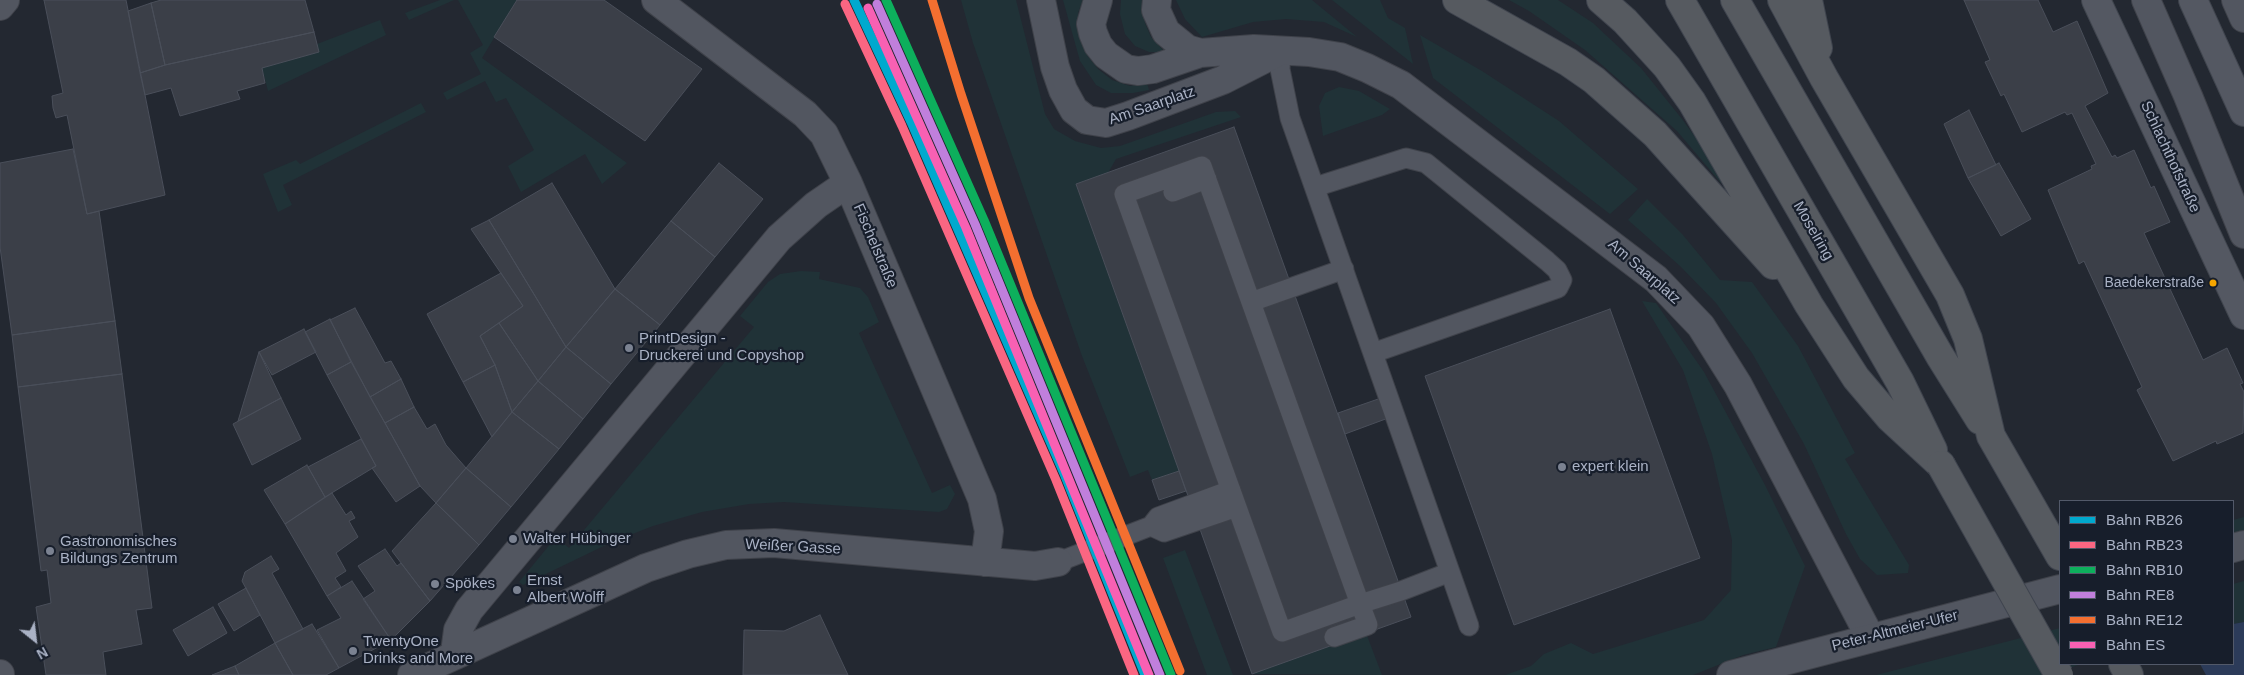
<!DOCTYPE html>
<html>
<head>
<meta charset="utf-8">
<style>
	body { margin:0 }
	#map { position:relative; width:2244px; height:675px; overflow:hidden; background:#232831; font-family:Arial,sans-serif }
	canvas { display:block }
	.legend { position:absolute; left:2059px; top:500px; width:175px; height:165px; box-sizing:border-box; background:#171e2b; border:1px solid #525969; margin:0; padding:6px 9px; list-style:none; font-size:15px; color:#aab2c5 }
	.legend li { display:flex; align-items:center; gap:10px; height:25px }
	.legend b { width:25px; border:1px solid #525969 }
	.north { position:absolute; left:10px; top:615px; width:50px; height:50px; -webkit-text-stroke:4px #171e2b; paint-order:stroke; rotate:151deg; font-size:14px; font-weight:700; line-height:20px; text-align:center; color:#aab2c5 }
	.north::after { content:''; display:block; margin:auto; width:18px; height:22px; background:#aab2c5; clip-path:polygon(50% 0,100% 100%,50% 72%,0 100%) }
</style>
</head>
<body>
<div id="map">
<canvas width="2244" height="675"></canvas>
<ul class="legend">
<li><b style="height:6px;background:#00a9ce"></b>Bahn RB26</li>
<li><b style="height:6px;background:#fa6682"></b>Bahn RB23</li>
<li><b style="height:6px;background:#0daf5c"></b>Bahn RB10</li>
<li><b style="height:6px;background:#c07fdc"></b>Bahn RE8</li>
<li><b style="height:6px;background:#f46f30"></b>Bahn RE12</li>
<li><b style="height:6px;background:#f860b3"></b>Bahn ES</li>
</ul>
<div class="north">N</div>
</div>
<script>
const ctx = document.querySelector('canvas').getContext('2d');
ctx.lineJoin = 'round';
function fillPath(path, color) {
  ctx.fillStyle = color;
  ctx.fill(path, 'evenodd');
}
function shape(rows) {
  const path = new Path2D();
  for (const r of rows) {
    path.moveTo(r[0], r[1]);
    for (let i = 2; i < r.length; i += 2) path.lineTo(r[i], r[i + 1]);
  }
  return path;
}
function strokePath(path, color, width, dash) {
  ctx.strokeStyle = color;
  ctx.lineWidth = width;
  ctx.lineCap = dash ? 'butt' : 'round';
  ctx.setLineDash(dash || []);
  ctx.stroke(path);
}
function drawText(font, color, halo, rows, align = 'center') {
  ctx.font = font + ' Arial,sans-serif';
  ctx.lineWidth = 4.5;
  ctx.setLineDash([]);
  ctx.textBaseline = 'middle';
  ctx.strokeStyle = halo;
  ctx.fillStyle = color;
  for (const [text, x, y, turn = 0] of rows) {
    ctx.save();
    ctx.translate(x, y);
    ctx.rotate((+turn || 0) * Math.PI / 180);
    ctx.textAlign = isNaN(turn) ? turn : align;
    if (halo) ctx.strokeText(text, 0, 0);
    ctx.fillText(text, 0, 0);
    ctx.restore();
  }
}
fillPath(shape([
	[440,0,454,0,409,20,405,13],
	[458,0,517,0,482,58,627,163,602,184,585,154,521,192,508,166,534,150,506,98,496,102,485,81,447,100,443,93,481,74,470,53,483,45],
	[961,0,1016,0,1045,114,1054,129,1075,141,1101,148,1120,146,1216,112,1235,111,1241,117,1116,159,1108,173,1076,184,1179,471,1152,480,1148,470,1130,477,1082,356,973,43],
	[1063,0,1083,0,1078,13,1080,32,1087,55,1098,69,1112,80,1130,86,1147,83,1149,90,1133,93,1111,93,1096,85,1080,61],
	[1121,0,1142,0,1145,23,1151,37,1165,52,1149,52,1135,46,1125,34,1120,14],
	[1176,0,1312,0,1357,37,1324,22,1286,19,1253,22,1202,37,1185,19],
	[1332,0,1380,0,1388,18,1405,28,1413,64],
	[1509,0,1558,0,1593,23,1641,68,1682,119,1726,180,1721,183,1677,131,1585,50,1529,11],
	[380,20,386,35,268,91,262,68,319,52,317,44],
	[1420,35,1482,71,1559,121,1638,189,1610,214,1433,78],
	[1339,87,1359,91,1390,109,1382,115,1323,136,1319,106,1325,93],
	[421,103,426,112,283,185,292,205,278,212,263,174,296,160,300,164],
	[1647,199,1683,235,1720,280,1752,282,1798,346,1855,453,1845,459,1909,565,1908,573,1877,575,1860,559,1846,534,1804,444,1752,353,1716,303,1680,266,1628,220],
	[801,271,820,272,819,279,860,288,868,297,879,322,859,333,932,493,950,485,955,494,947,509,939,512,784,502,749,504,702,512,653,526,612,542,523,585,519,582,556,537,569,548,754,327,740,316,768,282,780,274],
	[1642,301,1656,303,1704,372,1765,485,1805,566,1776,647,1743,655,1693,675,1505,675,1531,666,1544,654,1571,643,1593,654,1704,620,1731,590,1732,540,1712,454,1683,370],
	[2244,517,2244,532,2233,535,2233,520],
	[1185,550,1233,675,1207,675,1163,558],
	[2244,581,2244,622,2233,624,2233,584],
	[2060,628,2060,664,2090,664,2051,675,1876,675],
	[1366,633,1382,675,1252,674]
]), '#203237');
fillPath(shape([
	[2244,622,2244,675,2051,675,2090,664,2233,664,2233,624]
]), '#2c3b59');
fillPath(shape([
	[2081,664,2200,664,2206,675,2049,675]
]), '#232831');
const building = shape([
	[44,0,126,0,165,195,87,214,67,115,56,118,53,108,52,96,63,93,44,0],
	[161,0,305,0,314,32,165,65,151,3,161,0],
	[517,0,604,0,702,69,645,141,494,37,517,0],
	[1964,0,2038,0,2053,32,2077,21,2108,93,2085,106,2112,157,2115,155,2117,158,2134,150,2151,188,2154,186,2170,222,2144,233,2203,360,2227,348,2243,383,2240,384,2244,392,2243,433,2217,444,2216,441,2173,461,2137,390,2142,387,2084,261,2079,264,2048,190,2092,169,2091,166,2096,164,2072,113,2067,115,2065,112,2022,132,2004,94,2001,96,1985,62,1990,60,1964,0],
	[151,3,165,65,140,73,128,11,151,3],
	[314,32,319,52,262,68,265,83,237,91,240,99,180,116,171,88,145,95,140,73,165,65,314,32],
	[1969,110,1996,165,1968,178,1944,124,1969,110],
	[1234,127,1411,617,1252,674,1076,184,1234,127],
	[73,149,87,214,99,211,115,321,12,335,0,247,0,163,73,149],
	[719,163,763,199,715,257,671,221,719,163],
	[1999,163,2031,219,2001,236,1968,178,1999,163],
	[552,183,615,289,566,347,489,220,552,183],
	[489,220,566,347,538,381,499,323,523,306,471,229,489,220],
	[671,221,715,257,660,325,615,289,671,221],
	[501,273,523,306,480,336,495,365,463,382,427,314,501,273],
	[615,289,660,325,611,384,566,347,615,289],
	[355,308,385,363,391,361,401,379,370,397,330,320,355,308],
	[1610,309,1700,558,1514,625,1425,376,1610,309],
	[330,319,351,362,327,375,305,332,330,319],
	[115,321,122,374,18,387,12,335,115,321],
	[499,323,538,381,512,412,495,365,480,336,499,323],
	[304,329,316,352,272,375,259,352,304,329],
	[566,347,611,384,583,419,538,381,566,347],
	[259,352,281,398,238,421,259,352],
	[351,362,420,486,396,502,372,468,376,466,327,375,351,362],
	[495,365,512,412,492,437,463,382,495,365],
	[122,374,152,608,136,610,142,644,103,652,106,675,46,675,36,607,51,603,47,570,41,571,18,387,122,374],
	[401,379,414,407,385,423,370,397,401,379],
	[538,381,583,419,559,449,512,412,538,381],
	[1384,397,1391,417,1345,434,1338,413,1384,397],
	[281,398,301,439,252,465,233,424,281,398],
	[414,407,427,429,435,424,446,445,466,468,436,503,420,486,385,423,414,407],
	[512,412,559,449,511,507,466,468,512,412],
	[361,439,376,466,325,497,308,467,361,439],
	[307,465,325,497,285,524,264,490,307,465],
	[466,468,511,507,479,545,436,503,466,468],
	[1179,471,1186,491,1159,500,1152,480,1179,471],
	[332,493,346,515,351,511,355,518,349,521,358,537,336,553,346,571,335,578,341,587,327,596,285,524,332,493],
	[436,503,479,545,430,601,392,551,436,503],
	[385,549,397,566,401,563,430,601,391,640,363,599,375,591,358,566,385,549],
	[271,556,279,569,272,573,303,629,275,643,242,581,245,572,271,556],
	[352,581,391,640,339,668,317,630,341,618,327,596,352,581],
	[246,588,260,615,234,631,218,604,246,588],
	[213,607,227,633,188,656,173,630,213,607],
	[820,615,848,675,743,675,744,630,784,631,820,615],
	[312,624,339,668,326,675,293,675,275,643,312,624],
	[275,643,293,675,239,675,235,666,275,643],
	[235,666,239,675,212,675,235,666]
]);
fillPath(building, '#3b3f48');
strokePath(building, '#4a4f5a', 1);
const service = shape([
	[1281,51,1280,69,1290,118,1469,626],
	[1315,187,1406,158,1426,163,1547,261,1557,270,1562,280,1558,288,1373,353],
	[1173,192,1207,179],
	[1251,302,1344,269],
	[1151,526,1164,532,1237,507],
	[1151,526,1158,517,1231,490],
	[1058,562,1151,526],
	[1334,637,1368,625,1360,604,1302,444,1202,166,1124,194,1282,632,1360,604,1401,591,1450,572]
]);
const minor = shape([
	[656,0,805,114,824,134,848,183,982,499,989,531,985,562],
	[1041,0,1055,67,1063,90,1074,110,1087,120,1106,123,1128,116,1223,80,1278,52],
	[1098,0,1091,24,1093,33,1098,45,1106,55,1126,69,1138,71,1153,69,1200,53,1254,49,1309,52,1340,57,1367,68,1401,85,1656,279,1701,326,1738,385,1870,637],
	[1157,0,1156,10,1166,32,1187,49,1200,53],
	[2236,0,2244,18],
	[460,653,456,645,458,630,469,610,779,238,816,205,848,183],
	[412,675,646,568,688,554,726,545,774,543,1035,566,1058,562]
]);
const tertiary = shape([
	[2146,0,2188,96,2244,234],
	[0,6,5,0],
	[2233,548,2244,545],
	[0,674,0,675],
	[1731,675,2060,589]
]);
const primary = shape([
	[2096,0,2244,315],
	[2193,0,2244,112]
]);
const trunk = shape([
	[1457,0,1568,62,1594,80,1655,134,1773,265],
	[1601,0,1625,21,1667,67,1692,102,1809,305,1856,378,1890,418,1941,465],
	[1680,0,1900,382,1933,450],
	[1735,0,1940,356,1980,420],
	[1782,0,1824,78,1950,295,1968,339,1991,436,2060,556],
	[1808,0,1818,48],
	[2123,664,2129,675]
]);
strokePath(service, '#3f424a', 21);
strokePath(minor, '#3f424a', 30);
strokePath(tertiary, '#3f424a', 30);
strokePath(primary, '#40454e', 30);
strokePath(trunk, '#3f444e', 30);
strokePath(service, '#525660', 19);
strokePath(minor, '#525660', 28);
strokePath(tertiary, '#525660', 28);
strokePath(primary, '#545862', 28);
strokePath(trunk, '#565a60', 28);
const trunkBridge = shape([
	[1941,465,2059,675]
]);
strokePath(trunkBridge, '#3f444e', 30, []);
strokePath(trunkBridge, '#565a60', 28);
strokePath(shape([
	[854,0,911,122,1065,476,1145,675]
]), '#00a9ce', 9);
strokePath(shape([
	[845,4,902,126,1056,480,1134,675]
]), '#fa6682', 9);
strokePath(shape([
	[886,0,984,220,1171,675]
]), '#0daf5c', 9);
strokePath(shape([
	[877,4,975,224,1160,675]
]), '#c07fdc', 9);
strokePath(shape([
	[932,0,961,94,1029,298,1180,671]
]), '#f46f30', 9);
strokePath(shape([
	[868,8,966,228,1149,675]
]), '#f860b3', 9);
for (const [x, y, r, color] of [
	[2213,283,4.5,"#f7a600"],
	[629,348,5,"#7b8291"],
	[1562,467,5,"#7b8291"],
	[513,539,5,"#7b8291"],
	[50,551,5,"#7b8291"],
	[435,584,5,"#7b8291"],
	[517,590,5,"#7b8291"],
	[353,651,5,"#7b8291"]
]) {
  const dot = new Path2D();
  dot.arc(x, y, r, 0, 2 * Math.PI);
  ctx.fillStyle = color;
  ctx.fill(dot);
  strokePath(dot, '#171e2b', 2);
}
drawText('14px', '#aab2c5', '#171e2b', [
	["Baedekerstraße",2204,283]
], 'right');
drawText('15px', '#aab2c5', '#171e2b', [
	["Am Saarplatz",1152,106,-19],
	["Schlachthofstraße",2170,157,65],
	["Moselring",1813,231,60],
	["Fischelstraße",875,246,67],
	["Am Saarplatz",1644,272,41],
	["Weißer Gasse",793,547,3],
	["Peter-Altmeier-Ufer",1895,631,-14]
]);
drawText('15px', '#aab2c5', '#171e2b', [
	["PrintDesign -",639,339],
	["Druckerei und Copyshop",639,356],
	["expert klein",1572,467],
	["Walter Hübinger",523,539],
	["Gastronomisches",60,542],
	["Bildungs Zentrum",60,559],
	["Ernst",527,581],
	["Albert Wolff",527,598],
	["Spökes",445,584],
	["TwentyOne",363,642],
	["Drinks and More",363,659]
], 'left');
</script>
</body>
</html>
